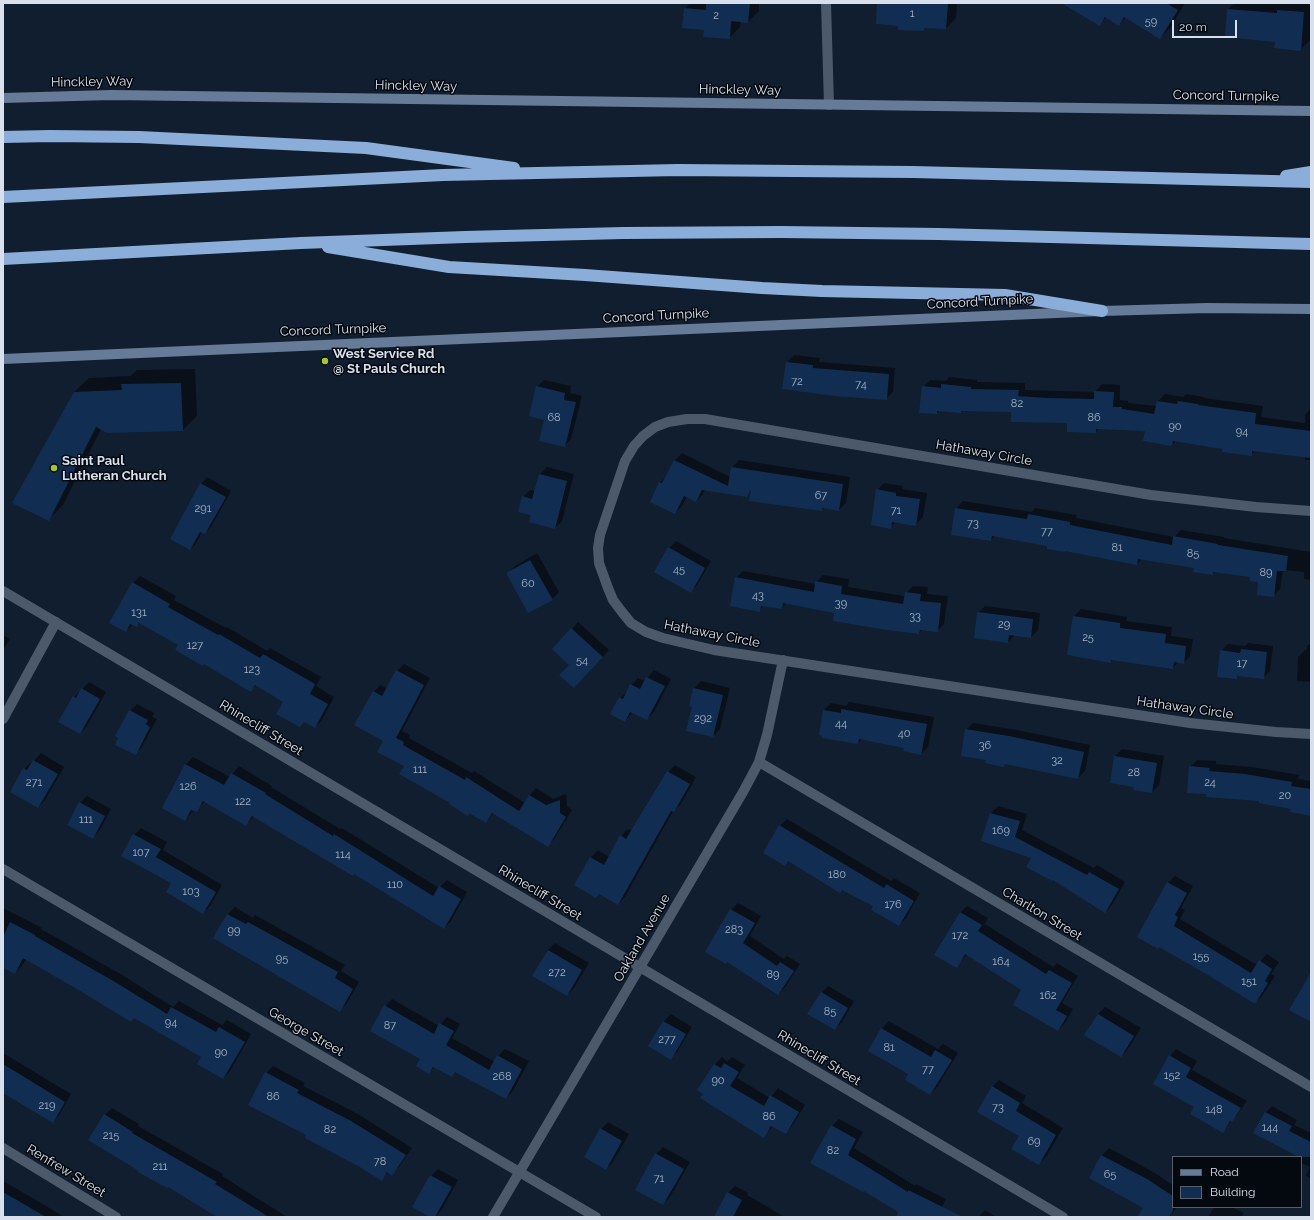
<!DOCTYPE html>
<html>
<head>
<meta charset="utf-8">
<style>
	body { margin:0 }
	#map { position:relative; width:1314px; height:1220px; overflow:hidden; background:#111e2f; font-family:Raleway,sans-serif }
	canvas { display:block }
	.frame { position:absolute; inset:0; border:4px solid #d7e0ec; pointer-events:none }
	.legend { position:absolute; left:1172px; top:1156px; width:130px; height:52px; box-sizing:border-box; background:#04080f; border:1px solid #585e67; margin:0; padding:5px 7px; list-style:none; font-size:12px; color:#d7e0ec }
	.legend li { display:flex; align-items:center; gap:8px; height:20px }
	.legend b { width:20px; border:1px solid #585e67 }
	.scale { position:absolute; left:1172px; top:20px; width:65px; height:18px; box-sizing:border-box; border:2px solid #d7e0ec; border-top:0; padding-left:5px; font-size:12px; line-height:14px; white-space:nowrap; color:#d7e0ec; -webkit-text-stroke:3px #04080f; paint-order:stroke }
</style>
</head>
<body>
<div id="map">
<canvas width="1314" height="1220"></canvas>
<div class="frame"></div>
<ul class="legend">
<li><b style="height:5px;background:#667b97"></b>Road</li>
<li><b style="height:11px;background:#112e52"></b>Building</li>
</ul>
<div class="scale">20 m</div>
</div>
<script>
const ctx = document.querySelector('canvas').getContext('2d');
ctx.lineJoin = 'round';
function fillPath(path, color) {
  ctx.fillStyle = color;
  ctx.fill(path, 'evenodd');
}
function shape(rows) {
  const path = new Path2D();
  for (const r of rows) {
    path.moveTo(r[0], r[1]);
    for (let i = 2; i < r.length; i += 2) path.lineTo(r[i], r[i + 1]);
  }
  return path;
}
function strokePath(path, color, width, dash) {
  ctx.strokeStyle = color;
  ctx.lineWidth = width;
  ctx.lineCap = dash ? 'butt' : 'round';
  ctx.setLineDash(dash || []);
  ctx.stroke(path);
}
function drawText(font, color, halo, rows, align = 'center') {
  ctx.font = font + ' Raleway,sans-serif';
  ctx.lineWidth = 3;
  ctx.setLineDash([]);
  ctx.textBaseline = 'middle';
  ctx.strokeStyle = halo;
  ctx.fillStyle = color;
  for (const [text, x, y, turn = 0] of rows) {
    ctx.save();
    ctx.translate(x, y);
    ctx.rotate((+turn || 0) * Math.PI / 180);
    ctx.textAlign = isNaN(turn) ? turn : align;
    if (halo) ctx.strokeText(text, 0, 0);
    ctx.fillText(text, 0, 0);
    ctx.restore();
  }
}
fillPath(shape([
	[690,3,759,3,759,11,748,22,741,21,740,27,729,38,705,29,685,9],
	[878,3,957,3,956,18,946,28,927,27,924,30,899,25],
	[1086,3,1185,3,1171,27,1160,38,1126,17,1119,25,1107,17,1099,25],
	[1235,3,1311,3,1311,39,1300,50,1276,41,1228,9],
	[794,355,820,358,819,362,895,368,893,392,886,399,787,362],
	[195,369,197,416,183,430,101,429,63,505,49,519,74,392,89,378,130,376,137,370],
	[949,377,977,380,977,382,1025,383,1025,390,1095,392,1102,384,1120,385,1120,400,1128,401,1128,403,1157,406,1158,401,1165,394,1183,397,1186,394,1204,397,1204,398,1263,406,1261,417,1305,423,1305,415,1311,408,1311,460,1305,460,1305,456,1255,451,1251,455,1177,440,1172,445,1146,430,1100,428,1096,432,1068,432,1068,422,1012,411,963,410,961,412,939,410,937,413,923,387,930,380,946,381],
	[544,380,571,386,570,393,582,396,571,439,564,446,546,419,537,387],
	[682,453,730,477,732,467,739,460,850,477,846,503,839,510,824,507,821,510,752,491,747,496,705,490,703,494,696,501,687,496,682,506,675,513,660,483,667,475,675,460],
	[547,467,574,474,562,521,555,528,532,514,523,497,530,490,535,491,540,474],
	[207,477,231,491,211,527,205,533,202,532,196,543,190,549,171,539,201,484],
	[884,483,903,486,902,489,927,493,923,517,916,524,896,522,890,527,877,490],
	[963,501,1032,512,1035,508,1077,515,1076,518,1174,537,1181,530,1224,537,1224,538,1311,552,1311,580,1304,579,1304,572,1283,570,1280,589,1273,596,1259,582,1251,576,1215,572,1212,574,1195,567,1142,559,1137,564,1066,550,1065,551,1048,545,995,536,991,540,952,534,956,508],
	[676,541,711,561,697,585,690,592,655,571,669,548],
	[537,553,559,592,552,599,508,573,515,566],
	[743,571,816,584,816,582,823,575,849,579,848,587,904,596,906,593,913,586,928,587,927,594,948,596,944,624,937,631,923,629,919,633,836,612,787,603,782,608,764,605,759,611,736,578],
	[140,576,176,596,174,600,226,628,227,627,267,651,270,648,321,677,316,686,334,697,322,720,315,727,305,721,300,726,284,701,256,685,251,691,179,644,140,623,137,626,133,624,126,631,133,583],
	[985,606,1040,613,1038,630,1031,637,1015,635,1008,642,978,613],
	[1081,609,1127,617,1126,621,1172,627,1171,636,1193,639,1190,656,1183,663,1178,662,1173,668,1113,659,1110,662,1068,655,1074,616],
	[578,622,609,650,581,680,570,665,572,629],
	[3,635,10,639,3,650],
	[1248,643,1273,646,1270,671,1263,678,1239,675,1236,678,1221,651,1228,644,1245,646],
	[1311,643,1311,682,1297,681,1298,657,1305,650,1307,650,1307,646],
	[404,664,430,678,402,731,410,735,409,738,472,773,474,771,525,803,530,795,536,788,553,799,566,794,567,806,572,810,554,839,547,846,494,813,486,822,452,802,405,765,384,740,374,692,380,685,388,689,397,671],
	[654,670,671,679,654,712,647,719,633,712,625,721,611,714,620,698,628,691,631,685,638,678,645,681],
	[701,681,730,688,720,729,713,736,693,706,694,688],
	[89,682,106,692,87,726,80,733,60,721,74,697],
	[849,702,934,717,928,747,921,754,905,747,862,739,858,743,824,710,831,703,846,706],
	[137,704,154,713,152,717,157,719,142,747,135,754,130,711],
	[973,723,1017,730,1090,745,1085,771,1078,778,1006,763,1004,766,987,759,966,730],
	[1122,749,1164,756,1159,785,1152,792,1135,786,1115,756],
	[41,753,64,767,45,800,38,807,24,769,31,762,32,763],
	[193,757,230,777,239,766,272,786,271,787,340,829,342,828,439,888,447,880,467,892,451,921,444,928,355,873,254,816,246,825,205,801,196,811,194,810,185,820,163,808,186,764],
	[1197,760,1216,761,1216,764,1252,767,1299,775,1298,779,1311,781,1311,814,1260,800,1207,793,1190,767],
	[675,765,696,777,681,804,673,811,625,897,618,904,599,893,575,885,591,857,598,850,609,857,621,836,628,829,632,831,668,772],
	[87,796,111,809,100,830,93,837,80,803],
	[998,806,1027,814,1022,830,1094,868,1097,865,1125,882,1112,905,1105,912,1032,857,982,841,991,813],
	[787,819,891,881,894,878,920,893,906,918,899,925,875,906,789,860,785,865,780,826],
	[141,828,167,842,163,850,222,885,210,906,203,913,172,882,134,835],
	[1175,876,1193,886,1181,908,1185,910,1180,919,1257,965,1267,954,1279,962,1271,974,1275,976,1262,996,1255,1003,1208,974,1159,946,1138,936,1168,883],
	[738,903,761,916,750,936,784,959,787,956,800,964,785,987,778,994,727,961,731,910],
	[967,906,988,918,985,924,1053,967,1057,963,1078,976,1062,1003,1073,1009,1065,1023,1058,1030,1023,989,967,954,956,967,960,913],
	[235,907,253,918,255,915,345,965,341,971,359,982,347,1003,340,1010,214,938,228,914],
	[3,908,42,928,41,929,122,975,173,1007,179,1001,222,1025,227,1020,251,1034,230,1071,223,1078,203,1056,134,1017,26,959,22,966,15,973,3,967],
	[555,943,589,963,574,988,567,995,533,976,548,950],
	[828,986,854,1001,842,1022,835,1029,822,992],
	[392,999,439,1026,447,1017,460,1024,452,1038,495,1062,498,1056,505,1049,529,1061,513,1091,506,1098,457,1071,452,1076,435,1067,429,1072,385,1006],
	[1105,1007,1141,1028,1128,1049,1121,1056,1098,1014],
	[671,1014,692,1027,677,1052,670,1059,664,1021],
	[889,1021,938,1049,943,1044,958,1053,937,1087,930,1094,909,1074,869,1051,882,1028],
	[1176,1049,1197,1061,1192,1070,1247,1101,1238,1114,1223,1131,1196,1107,1170,1056],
	[3,1053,71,1094,59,1115,52,1122,3,1092],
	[722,1057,727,1061,732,1057,745,1065,737,1078,770,1098,778,1088,805,1105,792,1126,785,1133,773,1126,764,1136,704,1094,715,1064],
	[273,1066,305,1083,303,1086,358,1114,412,1148,399,1167,392,1174,388,1172,381,1179,307,1135,266,1073],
	[999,1080,1026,1096,1022,1103,1063,1128,1046,1157,1039,1164,1020,1136,992,1087],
	[1272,1106,1297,1120,1294,1125,1311,1133,1311,1178,1306,1176,1310,1167,1301,1163,1301,1157,1265,1113],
	[112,1108,139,1124,138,1126,223,1174,222,1176,287,1217,219,1217,105,1115],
	[839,1119,863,1132,854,1148,915,1186,916,1184,946,1199,937,1217,905,1217,900,1211,864,1190,812,1162,832,1126],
	[608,1122,629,1134,613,1162,606,1169,601,1129],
	[663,1147,690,1162,670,1197,663,1204,656,1154],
	[1109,1148,1155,1173,1173,1185,1173,1207,1177,1207,1170,1217,1146,1217,1145,1207,1090,1177,1102,1155],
	[438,1169,458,1180,441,1211,435,1217,432,1217,414,1207,431,1176],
	[3,1181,46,1206,64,1217,3,1217],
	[735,1186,748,1193,747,1195,785,1217,715,1217,728,1193],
	[1214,1207,1232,1207,1244,1213,1241,1217,1208,1217],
	[985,1210,996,1217,978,1217]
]), '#0007');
fillPath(shape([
	[706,3,750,3,748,23,731,21,730,39,703,37,704,30,682,28,684,8,706,10],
	[877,3,948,4,946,29,925,28,924,31,898,30,898,26,876,24],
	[1061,3,1166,3,1178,10,1160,39,1124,17,1119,26,1105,17,1100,26],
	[1227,9,1277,13,1277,10,1304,12,1301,51,1274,48,1275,42,1225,37],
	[786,362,813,365,813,368,889,374,887,400,835,396,782,389],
	[181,383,183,431,107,433,96,427,49,521,12,503,74,392,122,390,121,384],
	[941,384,971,387,971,389,1019,390,1018,396,1047,398,1094,399,1094,391,1114,392,1113,407,1122,407,1122,409,1154,414,1157,401,1177,404,1178,401,1198,404,1198,405,1256,413,1255,424,1311,431,1311,458,1252,451,1252,456,1222,452,1222,449,1173,441,1172,446,1143,441,1145,431,1096,429,1096,433,1067,432,1067,423,1011,422,1011,412,961,411,961,413,937,411,937,414,919,413,922,386,941,388],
	[536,386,565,393,564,400,576,402,565,447,539,441,544,420,529,416],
	[674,460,728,486,731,467,843,484,839,511,822,508,822,511,749,501,751,490,747,497,702,490,696,502,684,496,675,514,650,502,659,482,662,483],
	[539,474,567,481,555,529,529,522,531,515,518,512,522,496,532,499],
	[200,483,226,497,205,534,200,532,190,550,170,539],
	[876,489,896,493,896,496,920,499,916,526,892,522,891,529,871,525],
	[955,508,1027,519,1028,514,1070,522,1070,525,1172,545,1173,536,1218,544,1218,545,1288,556,1286,571,1277,571,1274,597,1257,595,1258,582,1250,581,1250,577,1213,572,1213,575,1193,572,1194,568,1138,559,1137,565,1065,551,1065,552,1047,549,1047,546,992,536,991,541,951,535],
	[668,547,705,568,691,593,654,572],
	[530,560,553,600,528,613,506,573],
	[735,577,814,592,815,581,842,586,841,594,903,604,905,592,921,594,920,601,941,603,938,632,920,630,919,634,881,629,833,621,834,613,783,603,782,609,761,606,760,612,730,606],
	[132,582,170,604,168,607,218,635,219,634,260,658,263,654,315,684,310,694,328,704,315,728,304,722,300,727,276,714,283,702,255,685,251,692,204,664,203,666,175,650,178,645,139,623,137,627,130,624,126,632,109,623],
	[977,612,1033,619,1031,638,1009,635,1008,643,974,638],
	[1073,616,1120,623,1120,628,1166,634,1165,643,1186,646,1184,664,1174,662,1173,669,1111,660,1111,663,1067,655],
	[571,628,603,657,574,688,559,675,569,665,552,649],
	[1241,649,1267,652,1264,679,1237,676,1237,679,1217,677,1220,650,1240,653],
	[396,670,424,685,396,738,404,742,403,745,465,780,466,777,519,811,529,795,546,805,560,800,560,813,566,817,548,847,492,813,486,823,469,813,468,816,449,804,450,803,399,774,404,766,377,752,383,741,354,725,373,691,382,696],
	[646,677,665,686,647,720,630,712,625,722,610,714,619,697,623,699,630,684,640,689],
	[81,688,100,699,80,734,58,722,73,696,76,698],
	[693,688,723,695,713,737,686,731,692,707,689,706],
	[841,709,927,724,921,755,903,751,904,748,859,739,858,744,822,738,822,736,819,735,823,710,841,713],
	[129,710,148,720,146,724,150,727,136,755,115,745,118,738,115,736],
	[965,729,1009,736,1084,752,1078,779,1005,764,1004,767,985,763,986,760,961,756],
	[1114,756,1157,763,1152,793,1133,790,1134,787,1110,783],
	[33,760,58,774,38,808,10,792,23,768,27,770],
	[185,764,224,785,231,773,266,793,265,794,333,836,334,834,433,896,439,886,461,899,444,929,354,874,353,876,252,816,246,826,203,801,197,812,191,810,185,821,162,808],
	[1189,766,1210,768,1209,771,1245,774,1292,782,1291,786,1311,789,1311,816,1290,812,1291,809,1259,803,1259,801,1206,797,1206,794,1187,793],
	[667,771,690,784,674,812,671,811,618,905,599,894,596,898,574,885,590,857,604,865,620,835,626,839],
	[79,802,105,816,93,839,67,825],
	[990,813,1020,821,1015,837,1087,875,1089,872,1119,889,1105,913,1053,880,1052,881,1026,867,1031,858,981,841],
	[779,825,884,888,886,884,914,901,899,926,871,910,873,906,842,890,840,893,788,861,785,866,763,853],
	[133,834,161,849,156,857,216,892,203,914,166,892,171,883,121,856],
	[1167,882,1187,893,1175,915,1178,917,1174,926,1251,973,1259,960,1272,969,1265,981,1268,983,1255,1004,1208,975,1159,947,1158,949,1137,937],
	[730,909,755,923,743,943,777,966,780,962,794,971,778,995,727,962,726,964,705,952],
	[960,912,982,925,978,931,1046,974,1049,970,1072,983,1056,1010,1067,1016,1058,1031,1013,1005,1021,990,965,954,957,968,934,955],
	[227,914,246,924,248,922,338,972,335,978,353,989,340,1012,213,938],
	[10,922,35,935,35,936,115,982,167,1014,171,1007,216,1032,219,1027,245,1042,223,1079,197,1064,201,1057,134,1018,131,1022,77,989,23,958,15,974,3,968,3,937],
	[548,950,582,970,567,996,532,976],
	[1311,972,1311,1022,1289,1010],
	[821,992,848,1008,835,1030,807,1014],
	[384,1005,434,1034,439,1023,454,1031,446,1045,489,1070,497,1055,522,1069,506,1099,455,1072,452,1077,433,1067,429,1074,416,1066,420,1059,370,1031],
	[1098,1014,1134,1036,1121,1057,1084,1035],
	[663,1021,686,1034,671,1060,648,1046],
	[881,1028,931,1057,935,1050,952,1060,930,1095,905,1080,908,1074,868,1051],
	[1169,1055,1191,1068,1186,1077,1241,1108,1232,1122,1230,1121,1223,1133,1190,1114,1194,1107,1153,1084],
	[724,1063,739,1072,730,1086,764,1106,770,1095,799,1112,786,1134,771,1126,764,1138,700,1098,703,1094,697,1090,714,1064,721,1068],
	[3,1064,65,1102,53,1123,3,1093],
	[265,1072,299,1090,297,1093,351,1121,406,1155,392,1176,387,1172,382,1181,358,1166,305,1138,306,1135,248,1105],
	[992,1086,1020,1103,1016,1111,1056,1135,1039,1165,1011,1149,1019,1136,977,1112],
	[1265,1112,1292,1126,1289,1131,1311,1142,1311,1157,1299,1157,1253,1133],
	[104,1114,133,1132,132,1133,217,1182,215,1184,269,1217,217,1217,168,1187,167,1188,138,1172,139,1171,88,1140],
	[831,1125,856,1139,848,1155,908,1192,908,1190,963,1217,896,1217,898,1212,864,1191,863,1192,810,1163],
	[600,1128,622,1141,606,1170,584,1157],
	[655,1153,684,1169,663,1205,635,1190],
	[1101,1155,1147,1179,1173,1196,1173,1211,1169,1217,1137,1217,1143,1208,1089,1178],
	[430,1175,452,1187,435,1217,430,1217,412,1207],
	[3,1192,46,1217,3,1217],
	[727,1192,742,1200,733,1217,714,1217]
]), '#112e52');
strokePath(shape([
	[826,3,829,105],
	[1311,511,1256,507,1151,495,705,419,687,419,668,422,655,427,643,436,634,446,625,461,600,535,598,548,599,563,608,588,613,600,622,612,631,623,646,632,663,638,714,650,1190,723,1276,732,1311,734],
	[3,591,1063,1217],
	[3,719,56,622],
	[759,762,1311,1087],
	[3,869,596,1217],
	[3,1148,116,1217],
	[493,1217,743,792,759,762,767,735,783,660]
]), '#4c596b', 10);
strokePath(shape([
	[3,98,111,95,1311,111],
	[3,359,1102,311,1207,308,1311,309]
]), '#667b97', 10);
strokePath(shape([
	[3,137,50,136,139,137,366,148,514,168],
	[1286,176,1311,172],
	[3,197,443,175,678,170,913,172,1311,182],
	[328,247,449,267,585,275,762,288,822,291,1005,295,1102,311],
	[3,259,301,243,465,237,623,233,781,232,939,234,1311,244]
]), '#8badd9', 12);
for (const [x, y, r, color] of [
	[325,361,4,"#a7c71e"],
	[54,468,4,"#a7c71e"]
]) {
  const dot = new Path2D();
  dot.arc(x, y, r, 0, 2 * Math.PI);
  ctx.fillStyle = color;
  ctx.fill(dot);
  strokePath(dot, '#04080f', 1.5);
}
drawText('11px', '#a6b4c6', null, [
	["1",912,14],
	["2",716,16],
	["59",1151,22],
	["72",797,382],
	["74",861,385],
	["82",1017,404],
	["68",554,418],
	["86",1094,418],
	["90",1175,427],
	["94",1242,432],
	["67",821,496],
	["291",203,509],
	["71",896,511],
	["73",973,524],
	["77",1047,532],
	["81",1117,548],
	["85",1193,554],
	["45",679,570],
	["89",1266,573],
	["60",528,584],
	["43",758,596],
	["39",841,604],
	["131",139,613],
	["33",915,617],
	["29",1004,625],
	["25",1088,638],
	["127",195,646],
	["54",582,661],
	["17",1242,664],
	["123",252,670],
	["292",703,719],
	["44",841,724],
	["40",904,734],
	["36",985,746],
	["32",1057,761],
	["111",420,770],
	["28",1134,773],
	["271",34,783],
	["24",1210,783],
	["126",188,787],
	["20",1285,796],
	["122",243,802],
	["111",86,820],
	["169",1001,831],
	["107",141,853],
	["114",343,855],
	["180",837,875],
	["110",395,885],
	["103",191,892],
	["176",893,905],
	["283",734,930],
	["99",234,931],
	["172",960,936],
	["155",1201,957],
	["95",282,959],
	["164",1001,962],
	["272",557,973],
	["89",773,975],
	["151",1249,982],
	["162",1048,996],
	["85",830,1012],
	["94",171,1023],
	["87",390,1026],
	["277",667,1040],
	["81",889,1048],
	["90",221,1053],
	["77",928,1070],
	["152",1172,1076],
	["268",502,1077],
	["90",718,1081],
	["86",273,1097],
	["219",47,1106],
	["73",998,1108],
	["148",1214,1110],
	["86",769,1117],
	["144",1270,1128],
	["82",330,1130],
	["215",111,1136],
	["69",1034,1142],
	["82",833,1151],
	["78",380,1162],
	["211",160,1167],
	["65",1110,1175],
	["71",659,1179]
]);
drawText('13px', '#d7e0ec', '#04080f', [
	["Hinckley Way",92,82,-1],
	["Hinckley Way",416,86,1],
	["Hinckley Way",740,90,1],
	["Concord Turnpike",1226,96,1],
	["Concord Turnpike",980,302,-3],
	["Concord Turnpike",656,316,-3],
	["Concord Turnpike",333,330,-2],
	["Hathaway Circle",984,453,10],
	["Hathaway Circle",712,634,11],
	["Hathaway Circle",1185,708,8],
	["Rhinecliff Street",261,728,31],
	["Rhinecliff Street",540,893,31],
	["Charlton Street",1042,914,31],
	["Oakland Avenue",642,938,-60],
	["George Street",306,1032,30],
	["Rhinecliff Street",819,1058,31],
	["Renfrew Street",66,1171,31]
]);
drawText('bold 13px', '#d7e0ec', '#04080f', [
	["West Service Rd",333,354],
	["@ St Pauls Church",333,369],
	["Saint Paul",62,461],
	["Lutheran Church",62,476]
], 'left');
</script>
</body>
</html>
